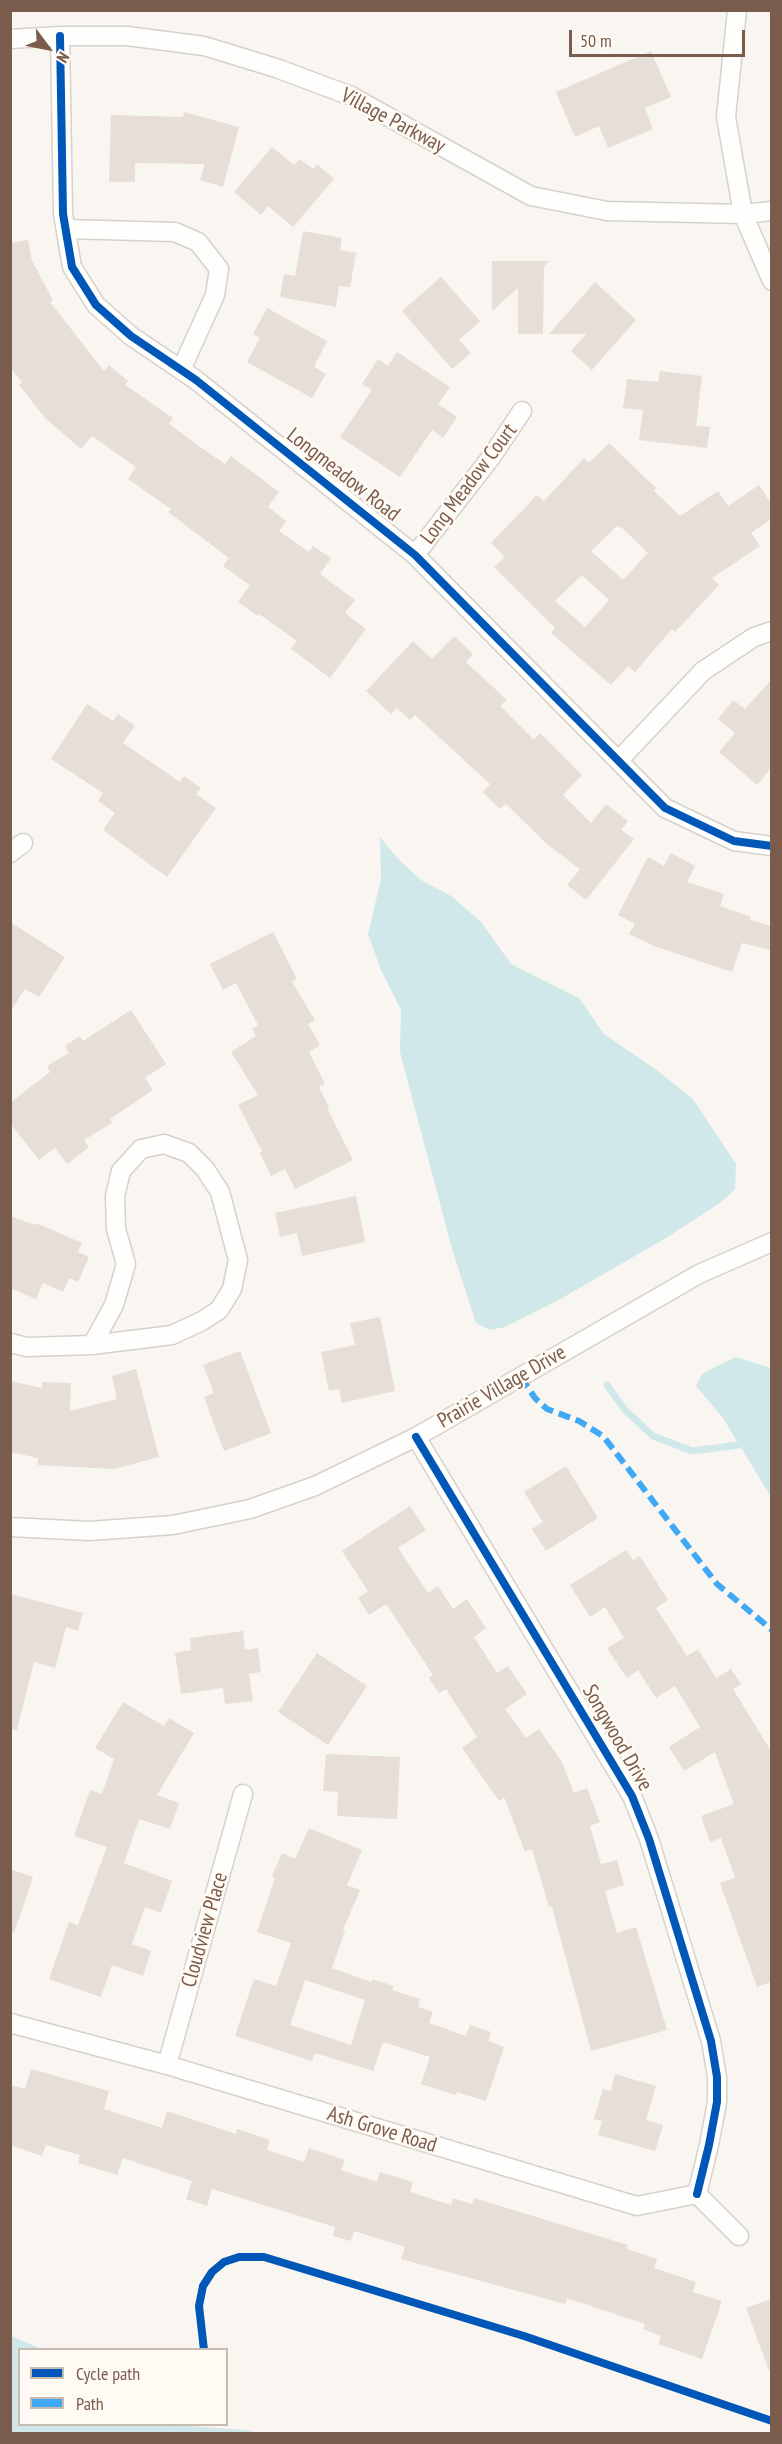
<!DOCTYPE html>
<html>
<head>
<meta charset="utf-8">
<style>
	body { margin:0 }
	#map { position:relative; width:782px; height:2444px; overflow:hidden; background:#f9f5f0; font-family:"PT Sans Narrow",sans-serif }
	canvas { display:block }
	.frame { position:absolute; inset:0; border:12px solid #7a5c4d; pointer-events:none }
	.legend { position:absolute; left:18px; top:2348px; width:210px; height:78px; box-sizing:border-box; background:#fffaf3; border:2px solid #cabbb1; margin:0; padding:8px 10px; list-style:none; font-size:18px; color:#7a5c4d }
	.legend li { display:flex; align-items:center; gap:12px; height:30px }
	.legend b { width:30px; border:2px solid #cabbb1 }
	.north { position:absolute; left:18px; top:18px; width:60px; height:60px; -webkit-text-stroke:4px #fffaf3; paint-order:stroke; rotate:122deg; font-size:16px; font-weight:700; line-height:24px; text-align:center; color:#7a5c4d }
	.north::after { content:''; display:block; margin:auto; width:21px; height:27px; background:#7a5c4d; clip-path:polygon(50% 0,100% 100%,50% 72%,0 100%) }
	.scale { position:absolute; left:569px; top:30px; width:176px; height:27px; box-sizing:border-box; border:3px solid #7a5c4d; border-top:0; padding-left:8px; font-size:18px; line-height:21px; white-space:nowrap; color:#7a5c4d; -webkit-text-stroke:4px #fffaf3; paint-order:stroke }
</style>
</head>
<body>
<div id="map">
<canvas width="782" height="2444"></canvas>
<div class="frame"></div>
<ul class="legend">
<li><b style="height:8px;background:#0057b8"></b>Cycle path</li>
<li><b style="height:8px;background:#3fa9f5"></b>Path</li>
</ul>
<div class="north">N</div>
<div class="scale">50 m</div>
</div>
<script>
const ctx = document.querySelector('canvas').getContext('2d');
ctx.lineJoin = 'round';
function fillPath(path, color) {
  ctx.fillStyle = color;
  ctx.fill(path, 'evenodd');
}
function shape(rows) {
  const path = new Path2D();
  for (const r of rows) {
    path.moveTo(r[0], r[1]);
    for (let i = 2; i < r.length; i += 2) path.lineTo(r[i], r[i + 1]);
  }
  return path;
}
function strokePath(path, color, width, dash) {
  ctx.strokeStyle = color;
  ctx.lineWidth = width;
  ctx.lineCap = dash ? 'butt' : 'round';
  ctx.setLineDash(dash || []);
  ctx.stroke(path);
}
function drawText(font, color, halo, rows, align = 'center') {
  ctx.font = font + ' "PT Sans Narrow",sans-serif';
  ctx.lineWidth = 5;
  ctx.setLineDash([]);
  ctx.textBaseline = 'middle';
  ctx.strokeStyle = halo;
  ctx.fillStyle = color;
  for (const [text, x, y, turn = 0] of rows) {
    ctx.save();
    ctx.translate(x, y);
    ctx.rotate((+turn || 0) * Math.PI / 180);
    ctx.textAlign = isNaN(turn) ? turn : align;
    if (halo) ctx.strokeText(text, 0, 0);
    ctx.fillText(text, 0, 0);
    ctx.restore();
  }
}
fillPath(shape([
	[380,837,398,859,421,880,451,896,481,922,511,964,579,998,604,1034,658,1071,693,1099,736,1164,735,1189,720,1203,666,1238,557,1301,505,1327,490,1330,476,1323,452,1249,400,1052,401,1010,381,970,368,934,381,879],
	[736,1357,771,1368,771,1497,723,1418,696,1386,703,1373],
	[11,2336,42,2349,20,2350,20,2424,172,2425,174,2433,11,2433]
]), '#d0e8ea');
strokePath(shape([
	[607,1385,625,1410,653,1436,692,1451,739,1445],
	[173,2428,249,2434]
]), '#d0e8ea', 7);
fillPath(shape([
	[651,51,671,97,645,108,653,129,608,148,599,126,575,137,556,92],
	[184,112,239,127,223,187,200,180,205,164,135,163,135,182,109,182,111,115,183,117],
	[272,147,294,165,300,159,313,169,317,164,334,179,293,227,268,206,261,215,234,192],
	[303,231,342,238,340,250,356,253,350,287,339,286,336,307,280,297,284,274,295,276],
	[28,240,32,261,53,300,50,302,104,371,109,365,128,381,125,385,173,418,169,424,206,451,225,464,231,456,279,492,268,507,286,521,279,531,309,552,313,546,331,558,320,574,355,600,345,613,366,629,330,678,291,649,297,641,259,614,258,616,238,602,250,585,223,566,229,558,168,512,171,509,128,479,136,467,92,436,81,449,45,418,19,385,22,382,10,367,10,243],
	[492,261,549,261,544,266,543,334,518,334,518,288,492,311],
	[441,277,480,321,459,340,471,353,452,369,402,311],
	[595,282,636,320,592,370,571,351,586,334,549,334],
	[267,308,327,341,314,367,326,374,312,398,247,362,260,338,253,334],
	[397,352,450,387,438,404,457,417,443,438,432,430,400,477,340,437,372,390,362,384,378,359,388,366],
	[660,371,702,376,696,426,710,427,707,448,639,440,643,410,623,408,627,379,658,382],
	[609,443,656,488,654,491,680,516,718,491,728,506,759,485,771,503,771,519,751,533,760,546,712,578,719,585,675,632,672,629,635,672,628,666,611,685,551,633,555,628,494,567,505,557,491,543,537,495,544,501,584,458,589,463],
	[617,526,618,528,620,526,648,553,623,580,591,551],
	[582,575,609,600,585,627,555,601],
	[454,636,473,654,466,662,507,700,500,706,534,740,540,733,582,775,563,795,591,823,606,804,628,821,621,830,634,839,586,900,567,885,580,869,548,845,506,804,500,809,483,792,490,784,415,715,410,720,397,708,391,714,366,691,413,641,432,659],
	[771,680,771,768,757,785,719,752,735,733,718,719,733,700,745,709],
	[87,704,113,721,118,714,135,726,123,743,180,782,184,776,201,788,196,794,216,808,167,877,103,830,115,813,98,801,103,793,51,759],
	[671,853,695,866,687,882,724,894,720,906,751,917,750,920,771,926,771,950,742,943,732,972,654,946,629,934,635,924,618,915,648,857,664,866],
	[10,922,65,957,39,997,25,989,10,1012],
	[273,932,297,979,292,982,315,1020,308,1024,320,1045,309,1052,325,1084,319,1087,329,1107,327,1108,353,1160,295,1189,285,1169,271,1176,260,1153,262,1151,238,1105,258,1095,231,1052,256,1036,252,1029,258,1025,236,983,223,990,210,964],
	[131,1010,166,1064,145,1078,153,1090,110,1119,112,1123,84,1140,89,1147,67,1164,55,1148,39,1160,10,1123,10,1103,50,1072,47,1066,69,1053,65,1046,80,1036,83,1041],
	[356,1196,365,1242,302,1256,297,1233,280,1237,275,1213],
	[10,1216,35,1225,36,1223,82,1243,78,1252,89,1257,78,1282,69,1278,63,1292,43,1283,36,1299,10,1288],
	[380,1317,395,1391,342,1403,339,1389,329,1391,321,1352,355,1345,350,1323],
	[240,1351,271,1433,224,1451,204,1397,214,1393,203,1365],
	[136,1369,159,1457,114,1469,38,1465,38,1458,10,1452,10,1381,42,1388,42,1382,71,1383,70,1411,117,1399,112,1376],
	[566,1466,598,1518,546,1551,532,1529,543,1522,524,1492],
	[410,1506,426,1530,398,1548,428,1593,438,1586,453,1609,467,1599,486,1628,474,1637,497,1673,508,1666,527,1694,505,1709,526,1738,539,1729,562,1762,574,1793,587,1788,600,1822,590,1826,601,1864,617,1860,624,1885,605,1891,617,1933,636,1927,667,2030,591,2051,552,1907,549,1907,532,1849,525,1852,504,1797,499,1801,462,1748,477,1737,446,1689,439,1693,429,1678,433,1675,386,1604,369,1615,358,1598,368,1591,342,1551],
	[626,1550,633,1560,640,1556,668,1600,656,1608,687,1656,698,1649,716,1678,731,1669,741,1684,733,1689,771,1751,771,1982,757,1987,720,1883,735,1878,721,1838,710,1842,701,1816,734,1804,715,1752,684,1771,669,1747,700,1727,675,1686,656,1698,638,1670,627,1678,607,1648,624,1638,605,1607,590,1617,570,1585],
	[10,1594,83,1613,78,1631,66,1627,55,1668,34,1662,17,1730,10,1729],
	[243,1631,245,1650,258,1648,261,1672,249,1674,253,1701,225,1704,223,1688,181,1694,175,1653,191,1650,190,1638],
	[317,1653,367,1686,328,1745,278,1712],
	[123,1702,164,1726,169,1718,194,1733,157,1795,179,1803,170,1829,139,1819,124,1863,172,1881,161,1913,145,1907,132,1944,151,1951,143,1976,112,1965,101,1997,49,1979,69,1922,78,1925,107,1847,74,1836,90,1790,102,1794,114,1759,95,1748],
	[326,1754,400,1757,397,1819,337,1816,338,1792,323,1791],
	[309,1828,362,1850,347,1885,360,1890,343,1930,345,1931,332,1968,371,1982,372,1979,394,1986,392,1990,420,1999,418,2007,433,2012,429,2023,466,2036,470,2025,491,2032,488,2041,504,2047,486,2101,457,2092,456,2095,421,2084,430,2057,383,2042,373,2071,315,2053,312,2061,235,2036,254,1979,276,1986,291,1943,257,1932,275,1878,272,1876,282,1853,295,1859],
	[305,1980,365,2000,351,2045,290,2025],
	[10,1869,33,1877,14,1933,10,1932],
	[31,2069,109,2091,104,2109,162,2128,167,2111,236,2134,237,2129,270,2140,267,2150,304,2162,309,2148,345,2160,341,2170,377,2182,380,2172,413,2182,410,2192,451,2205,453,2198,472,2204,474,2198,628,2245,627,2249,657,2259,654,2268,696,2282,693,2292,722,2301,702,2359,658,2344,661,2336,643,2329,645,2324,567,2298,565,2304,401,2259,405,2247,354,2231,351,2241,333,2236,335,2227,212,2189,207,2206,186,2199,192,2181,123,2158,117,2175,78,2163,80,2155,46,2145,42,2156,10,2145,10,2085,25,2089],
	[615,2074,656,2086,646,2120,663,2125,655,2151,598,2135,602,2121,594,2119,603,2089,611,2091],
	[771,2299,771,2371,769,2371,746,2308]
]), '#e6ded7');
const minor = shape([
	[737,10,726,117,743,214,772,281],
	[60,36,63,214,72,267,96,305,131,336,196,380,415,555,665,808,734,841,772,846],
	[10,39,60,36,127,36,204,46,276,68,351,96,531,196,607,211,743,214,772,211],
	[66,229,175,232,198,242,219,269,215,295,181,370],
	[415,555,492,456,522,411],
	[619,760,703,671,754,637,772,631],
	[10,853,23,843],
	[10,1343,27,1347,92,1345,172,1335,202,1321,219,1310,232,1289,238,1260,220,1192,205,1169,189,1153,164,1144,141,1149,121,1171,115,1196,116,1229,126,1264,114,1305,92,1345],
	[416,1437,632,1796,649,1839,711,2041,717,2077,717,2102,709,2145,697,2194],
	[10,1527,89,1531,173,1525,250,1509,315,1486,416,1437,699,1274,772,1242],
	[10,2023,167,2065,637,2206,697,2194,739,2236],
	[167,2065,243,1794]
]);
strokePath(minor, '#d7d1cb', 21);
strokePath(minor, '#fefefd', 18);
strokePath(shape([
	[521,1377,535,1398,547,1409,579,1421,603,1436,717,1584,772,1630]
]), '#3fa9f5', 6, [12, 6]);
strokePath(shape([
	[60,36,63,214,72,267,96,305,131,336,196,380,415,555,665,808,734,841,772,846],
	[416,1437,632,1796,649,1839,711,2041,717,2077,717,2102,709,2145,697,2194],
	[204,2350,199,2306,203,2286,212,2272,224,2262,239,2257,264,2257,524,2336,772,2421]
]), '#0057b8', 8);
drawText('21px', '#7a5c4d', '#fffaf3', [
	["Village Parkway",393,121,28],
	["Longmeadow Road",343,475,38],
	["Long Meadow Court",469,484,-53],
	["Prairie Village Drive",502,1387,-30],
	["Songwood Drive",617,1738,60],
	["Cloudview Place",205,1930,-74],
	["Ash Grove Road",382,2130,17]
]);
</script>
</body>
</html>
